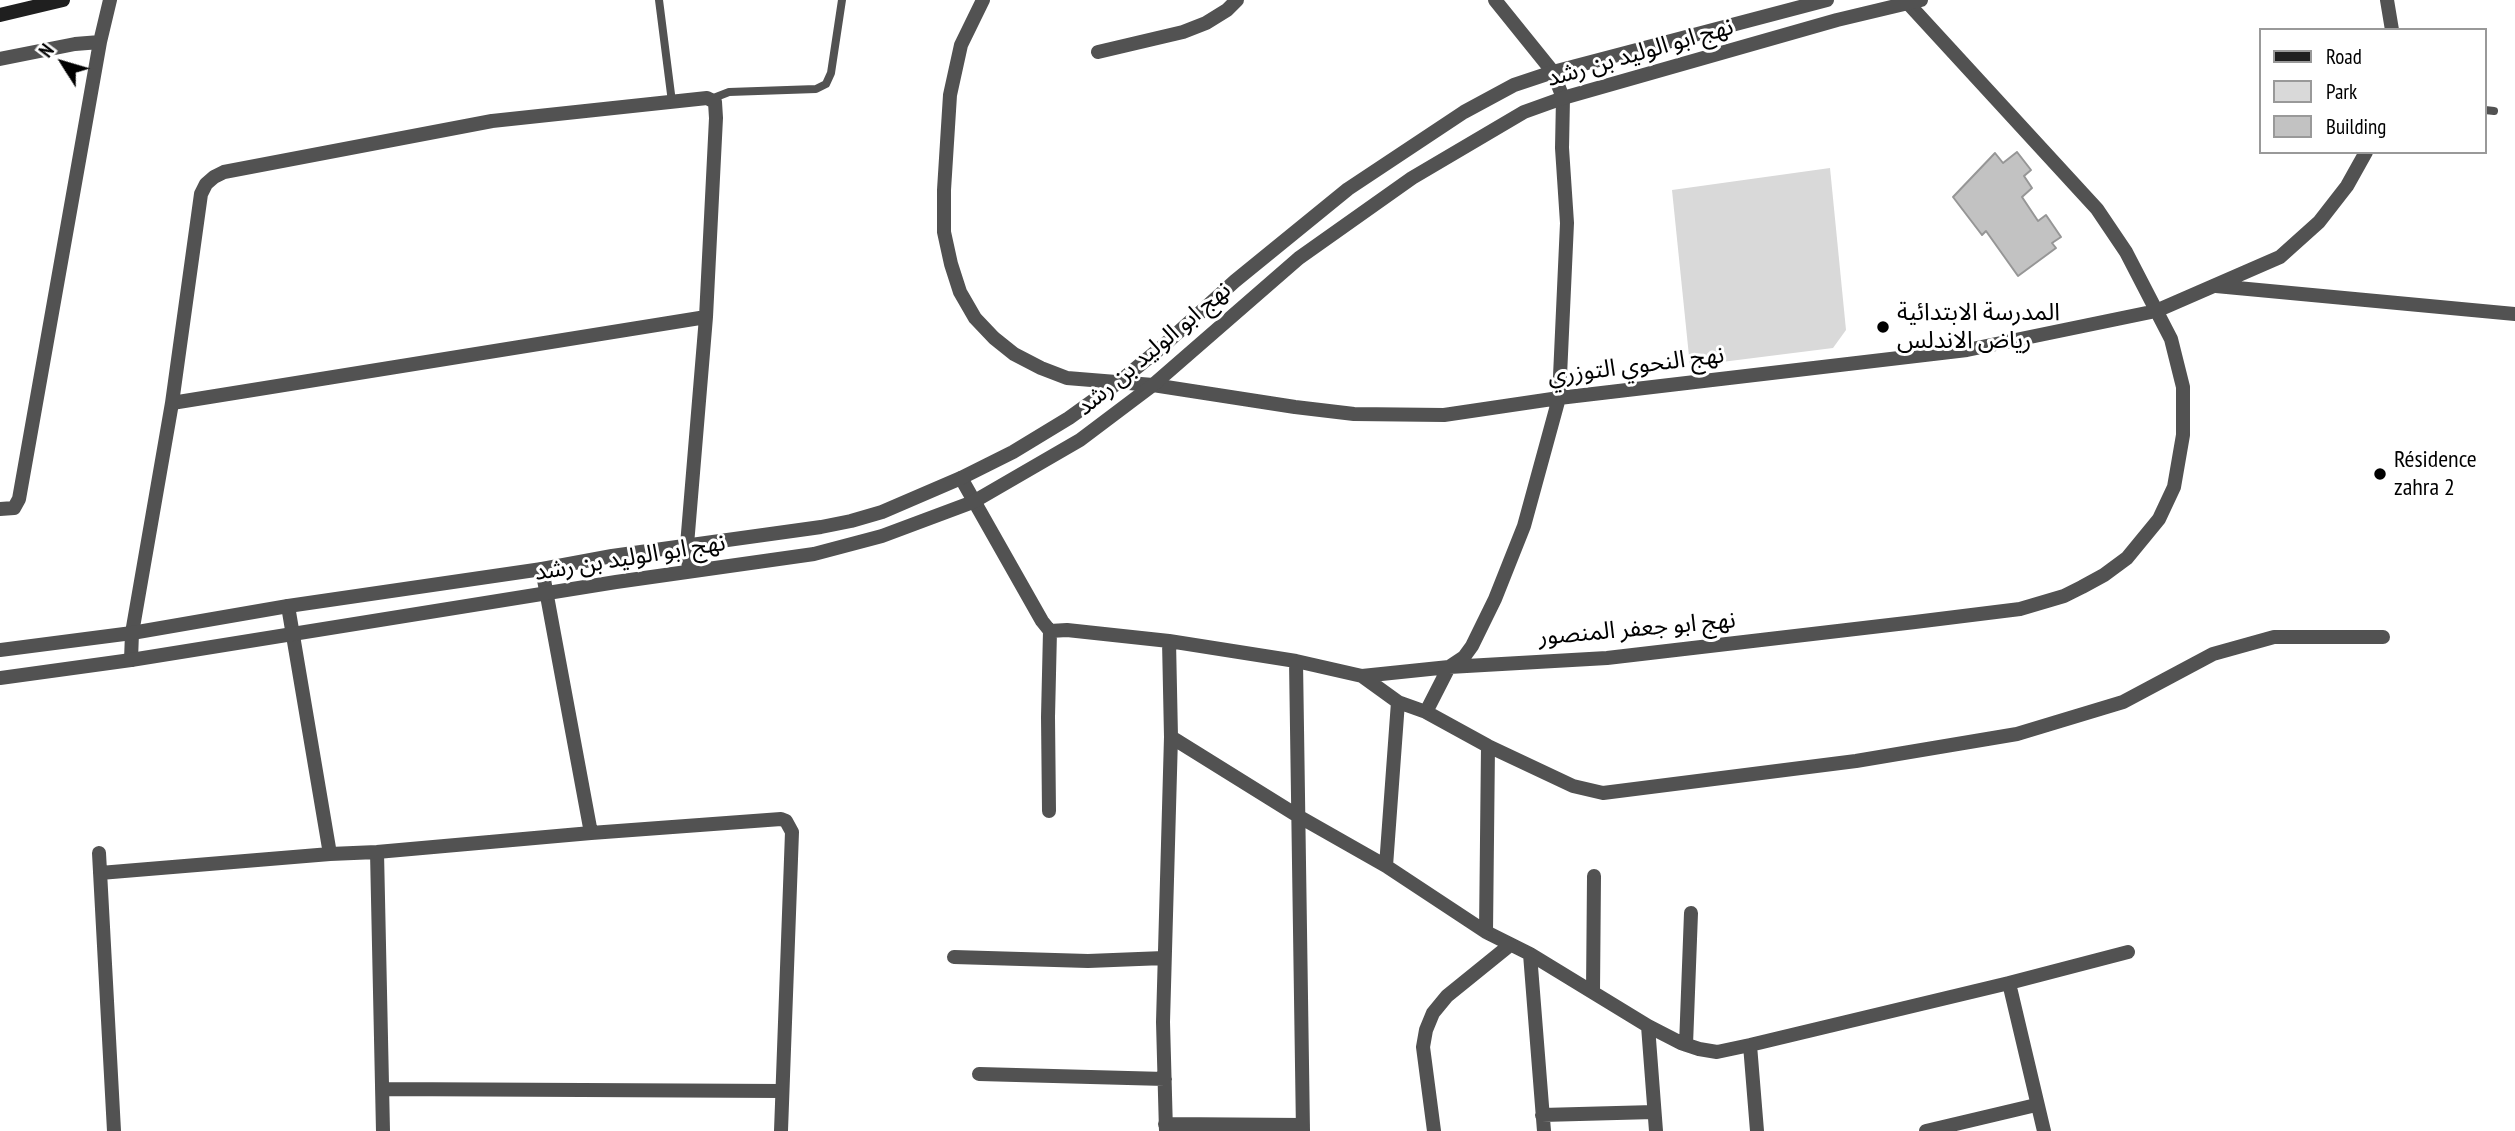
<!DOCTYPE html>
<html>
<head>
<meta charset="utf-8">
<style>
	body { margin:0 }
	#map { position:relative; width:2515px; height:1131px; overflow:hidden; background:#fff; font-family:"PT Sans Narrow",sans-serif }
	canvas { display:block }
	.legend { position:absolute; left:2259px; top:28px; width:228px; height:126px; box-sizing:border-box; background:#fff; border:2px solid #999; margin:0; padding:9px 12px; list-style:none; font-size:21px; color:#000 }
	.legend li { display:flex; align-items:center; gap:14px; height:35px }
	.legend b { width:35px; border:2px solid #999 }
	.north { position:absolute; left:28px; top:28px; width:70px; height:70px; -webkit-text-stroke:5px #fff; paint-order:stroke; rotate:307deg; font-size:19px; font-weight:700; line-height:28px; text-align:center; color:#000 }
	.north::after { content:''; display:block; margin:auto; width:24px; height:32px; background:#000; clip-path:polygon(50% 0,100% 100%,50% 72%,0 100%) }
</style>
</head>
<body>
<div id="map">
<canvas width="2515" height="1131"></canvas>
<ul class="legend">
<li><b style="height:9px;background:#1f1f1f"></b>Road</li>
<li><b style="height:19px;background:#d9d9d9"></b>Park</li>
<li><b style="height:19px;background:#c2c2c2"></b>Building</li>
</ul>
<div class="north">N</div>
</div>
<script>
const ctx = document.querySelector('canvas').getContext('2d');
ctx.lineJoin = 'round';
function fillPath(path, color) {
  ctx.fillStyle = color;
  ctx.fill(path, 'evenodd');
}
function shape(rows) {
  const path = new Path2D();
  for (const r of rows) {
    path.moveTo(r[0], r[1]);
    for (let i = 2; i < r.length; i += 2) path.lineTo(r[i], r[i + 1]);
  }
  return path;
}
function strokePath(path, color, width, dash) {
  ctx.strokeStyle = color;
  ctx.lineWidth = width;
  ctx.lineCap = dash ? 'butt' : 'round';
  ctx.setLineDash(dash || []);
  ctx.stroke(path);
}
function drawText(font, color, halo, rows, align = 'center') {
  ctx.font = font + ' "PT Sans Narrow","Noto Sans Arabic",sans-serif';
  ctx.lineWidth = 6;
  ctx.setLineDash([]);
  ctx.textBaseline = 'middle';
  ctx.strokeStyle = halo;
  ctx.fillStyle = color;
  for (const [text, x, y, turn = 0] of rows) {
    ctx.save();
    ctx.translate(x, y);
    ctx.rotate((+turn || 0) * Math.PI / 180);
    ctx.textAlign = isNaN(turn) ? turn : align;
    if (halo) ctx.strokeText(text, 0, 0);
    ctx.fillText(text, 0, 0);
    ctx.restore();
  }
}
fillPath(shape([
	[1830,168,1846,330,1833,348,1690,366,1672,190]
]), '#d9d9d9');
const building = shape([
	[2017,152,2031,170,2024,176,2032,188,2022,197,2038,221,2046,215,2061,237,2052,243,2056,248,2018,276,1986,231,1982,235,1953,197,1995,153,2003,163,2017,152]
]);
fillPath(building, '#c2c2c2');
strokePath(building, '#969696', 2);
strokePath(shape([
	[659,0,672,102],
	[711,99,729,92,816,89,826,84,831,73,842,0],
	[2485,110,2494,111]
]), '#525252', 8);
strokePath(shape([
	[983,0,961,45,950,95,944,190,944,232,951,264,960,292,975,318,994,338,1014,354,1041,368,1067,378,1153,385,1295,407,1354,414,1444,415,1559,398,1967,350,2156,311,2280,257,2319,222,2347,186,2366,152],
	[2387,0,2392,30],
	[1098,52,1183,32,1206,23,1227,10,1237,0],
	[0,59,75,44,100,42],
	[2216,286,2515,314],
	[172,403,706,317],
	[961,478,1042,621,1050,631,1067,630,1169,641,1296,661,1362,676,1449,667,1607,658,1915,622,2020,609,2064,596,2082,587,2104,575,2127,558,2159,519,2174,487,2183,435,2183,387,2171,339,2126,252,2097,209,1905,0],
	[0,509,14,508,19,499,100,42,110,0],
	[542,569,591,833],
	[288,606,330,854],
	[131,660,132,633,172,403,201,194,206,184,214,177,224,172,492,121,707,98,715,102,716,118,706,317,687,545,689,570],
	[1296,661,1303,1131],
	[1362,676,1398,702,1386,866],
	[1398,702,1426,712,1488,746,1573,786,1603,793,1856,761,2017,734,2123,702,2213,654,2274,637,2383,637],
	[1426,712,1449,667,1464,657,1472,646,1495,599,1524,526,1559,398,1567,223,1562,148,1563,98,1553,72,1495,0],
	[1171,737,1298,816,1386,866,1486,932,1530,954,1648,1026,1681,1043,1699,1049,1717,1052,1750,1045,2009,983,2044,1131],
	[1049,811,1048,717,1050,631],
	[377,852,383,1131],
	[99,853,114,1131],
	[100,873,330,854,377,852,591,833,781,819,786,821,792,832,781,1131],
	[1486,932,1488,746],
	[1530,954,1544,1131],
	[954,957,1088,961,1164,958],
	[2009,983,2128,952],
	[1593,992,1594,876],
	[1648,1026,1656,1131],
	[1686,1045,1691,913],
	[1750,1045,1757,1131],
	[979,1074,1165,1079],
	[382,1089,782,1091],
	[1542,1115,1654,1112],
	[1165,1124,1303,1125],
	[1166,1131,1163,1022,1171,737,1169,641],
	[1434,1131,1423,1047,1426,1030,1433,1013,1447,996,1510,945],
	[1926,1131,2036,1105]
]), '#525252', 14);
strokePath(shape([
	[0,650,132,633,288,606,542,569,612,556,821,527,851,521,882,512,961,478,1013,452,1069,418,1119,382,1163,346,1235,281,1348,189,1464,112,1514,85,1553,72,1827,0],
	[0,678,131,660,616,582,814,554,882,536,973,502,1080,440,1153,385,1299,258,1412,178,1524,112,1563,98,1837,20,1921,0]
]), '#525252', 14);
strokePath(shape([
	[0,15,63,0]
]), '#1f1f1f', 14);
for (const [x, y, r, color] of [
	[1883,327,7,"#000"],
	[2380,474,7,"#000"]
]) {
  const dot = new Path2D();
  dot.arc(x, y, r, 0, 2 * Math.PI);
  ctx.fillStyle = color;
  ctx.fill(dot);
  strokePath(dot, '#fff', 2.5);
}
drawText('24px', '#000', '#fff', [
	["نهج ابو الوليد بن رشد",1640,53,-16],
	["نهج ابو الوليد بن رشد",1154,349,-40],
	["نهج النحوي التوزري",1636,366,-7],
	["نهج ابو الوليد بن رشد",630,558,-9],
	["نهج ابو جعفر المنصور",1637,629,-5]
]);
drawText('24px', '#000', '#fff', [
	["المدرسة الابتدائية",1897,313],
	["رياض الاندلس",1897,341],
	["Résidence",2394,460],
	["zahra 2",2394,488]
], 'left');
</script>
</body>
</html>
